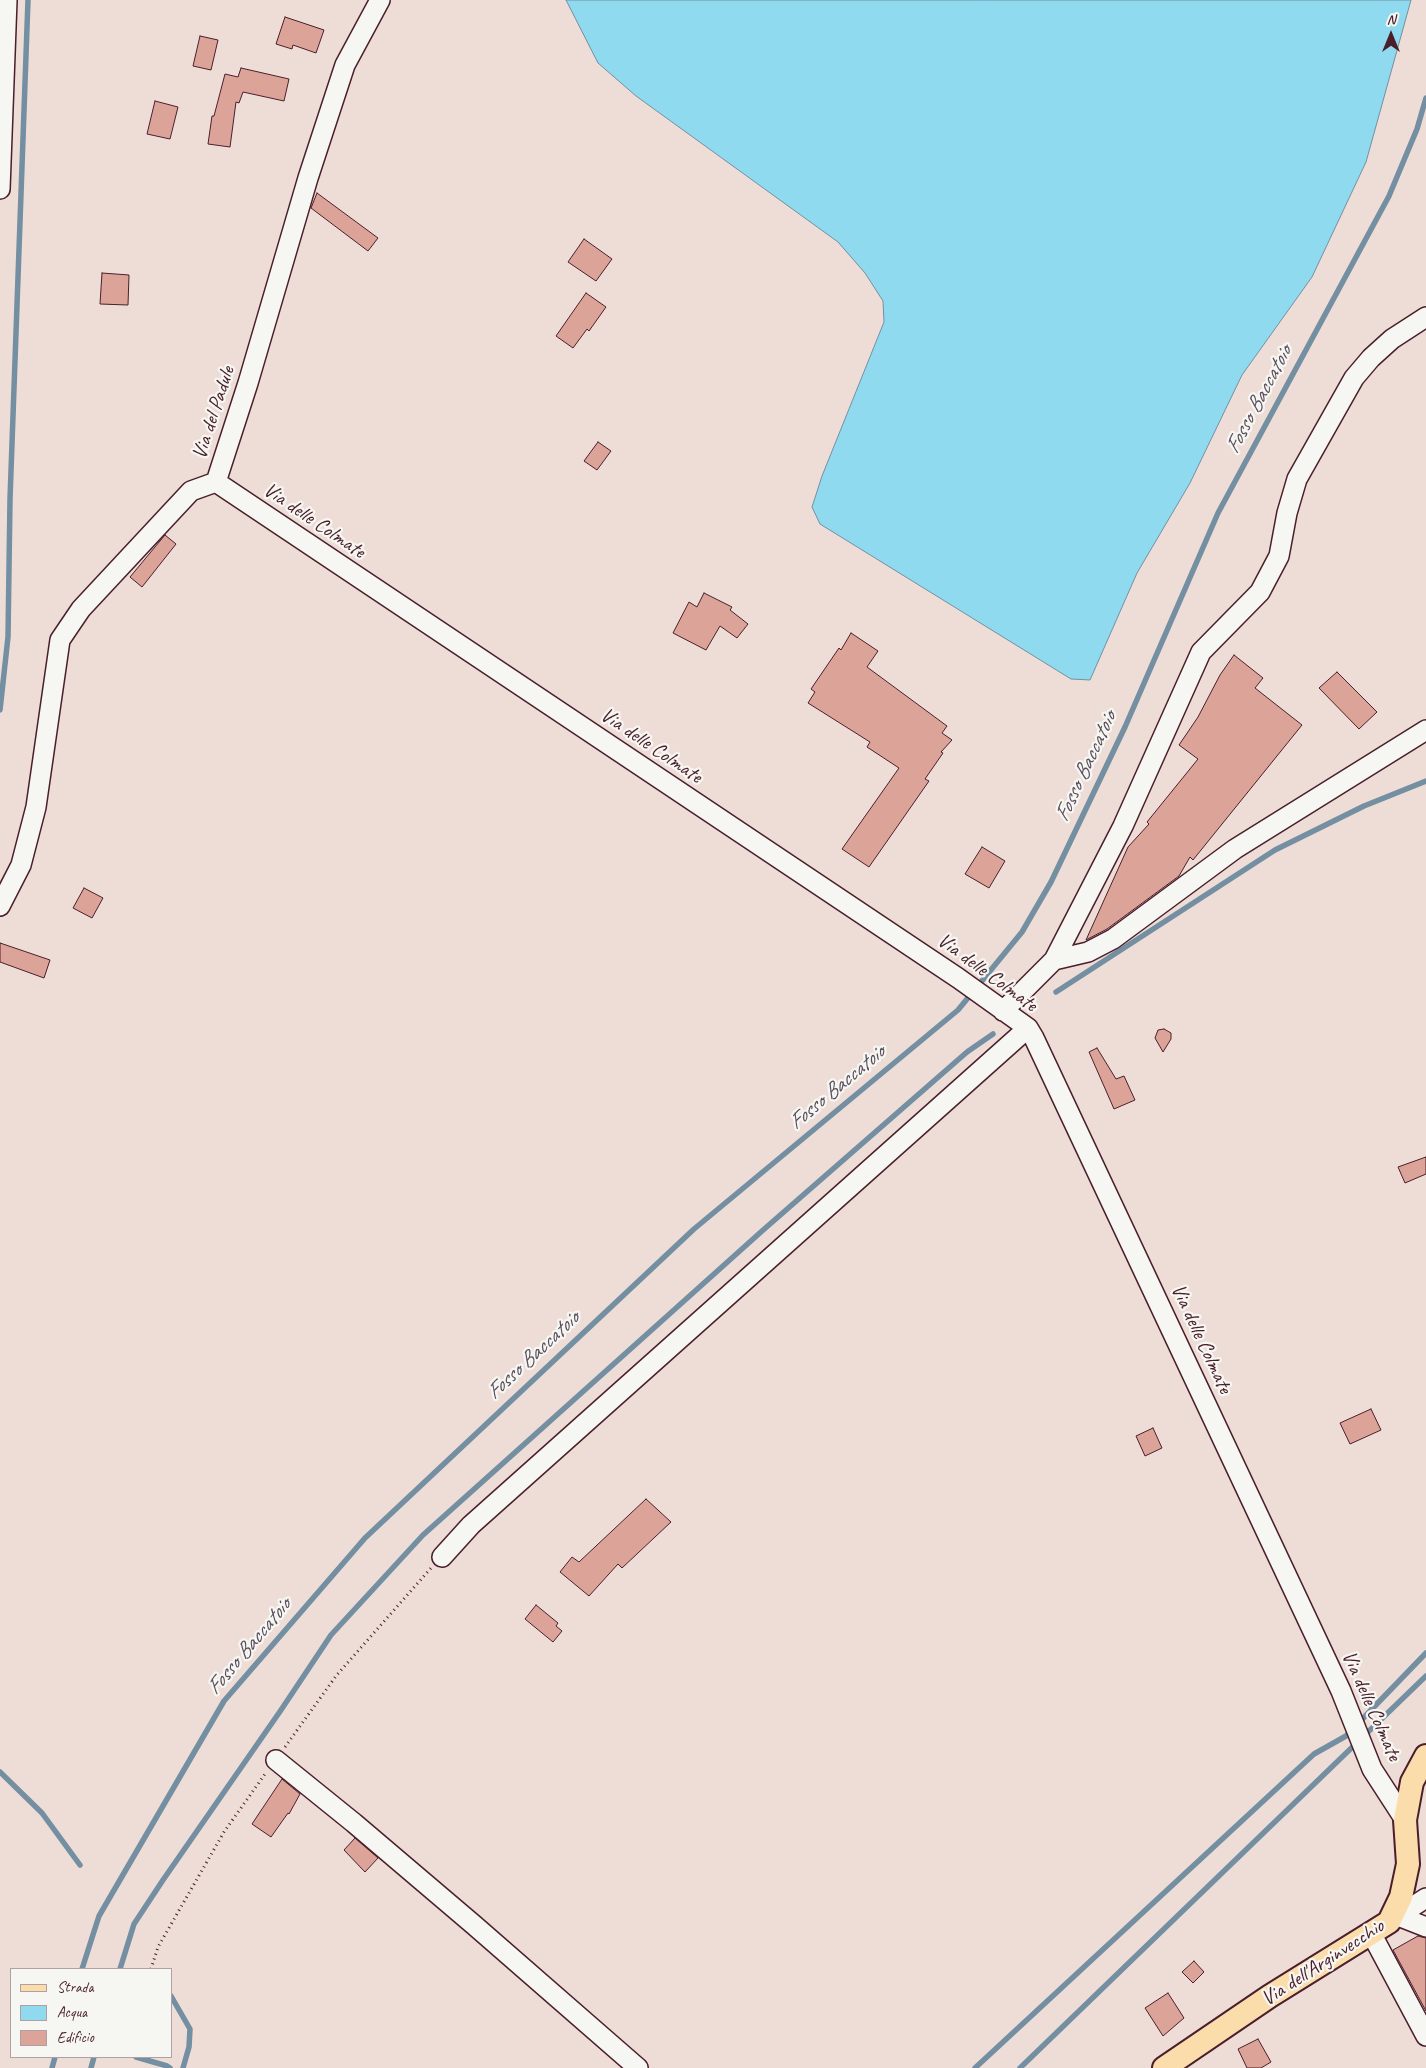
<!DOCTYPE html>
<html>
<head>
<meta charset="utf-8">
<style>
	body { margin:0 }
	#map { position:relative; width:1426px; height:2068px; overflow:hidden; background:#eeddd7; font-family:Caveat,sans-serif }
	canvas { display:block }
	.legend { position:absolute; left:10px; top:1968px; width:162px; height:90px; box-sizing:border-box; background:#f6f6f2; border:1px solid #b1a0a2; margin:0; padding:6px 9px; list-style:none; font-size:15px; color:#4a1f2b }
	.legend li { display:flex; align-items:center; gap:10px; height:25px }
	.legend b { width:25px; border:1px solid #b1a0a2 }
	.north { position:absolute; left:1366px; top:10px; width:50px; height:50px; -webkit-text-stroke:4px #f6f6f2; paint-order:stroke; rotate:0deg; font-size:14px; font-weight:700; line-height:20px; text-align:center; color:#4a1f2b }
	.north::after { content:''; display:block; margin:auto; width:18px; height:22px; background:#4a1f2b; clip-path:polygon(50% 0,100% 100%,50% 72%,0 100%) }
</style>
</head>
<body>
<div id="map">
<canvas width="1426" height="2068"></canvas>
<ul class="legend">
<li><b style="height:6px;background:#fbddab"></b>Strada</li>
<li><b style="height:14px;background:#8fdaef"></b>Acqua</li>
<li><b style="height:14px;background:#dca399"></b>Edificio</li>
</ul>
<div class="north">N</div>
</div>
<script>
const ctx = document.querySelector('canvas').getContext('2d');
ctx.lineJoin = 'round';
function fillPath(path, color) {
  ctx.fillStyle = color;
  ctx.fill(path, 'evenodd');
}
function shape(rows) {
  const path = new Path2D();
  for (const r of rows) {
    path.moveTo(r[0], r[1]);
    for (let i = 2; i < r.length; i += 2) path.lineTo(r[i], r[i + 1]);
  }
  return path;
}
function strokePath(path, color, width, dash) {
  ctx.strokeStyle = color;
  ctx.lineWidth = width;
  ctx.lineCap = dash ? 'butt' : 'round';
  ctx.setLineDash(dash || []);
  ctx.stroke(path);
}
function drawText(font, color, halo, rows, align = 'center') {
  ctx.font = font + ' Caveat,sans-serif';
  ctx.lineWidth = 4.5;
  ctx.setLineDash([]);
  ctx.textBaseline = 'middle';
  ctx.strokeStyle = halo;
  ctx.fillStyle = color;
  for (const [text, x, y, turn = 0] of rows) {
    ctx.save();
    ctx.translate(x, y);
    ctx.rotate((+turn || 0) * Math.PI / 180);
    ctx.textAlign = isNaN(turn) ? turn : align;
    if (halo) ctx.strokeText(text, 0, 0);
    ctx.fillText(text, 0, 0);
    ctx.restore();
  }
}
const water = shape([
	[566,0,1411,0,1366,162,1312,277,1242,375,1190,483,1137,573,1090,680,1071,679,820,524,812,507,822,476,884,322,883,301,865,273,838,242,636,96,598,63,566,0]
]);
fillPath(water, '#8fdaef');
strokePath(water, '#738fa1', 1);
strokePath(shape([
	[0,710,8,637,10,499,28,0],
	[1056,992,1275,850,1364,806,1426,781],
	[0,1772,42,1813,80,1865],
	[82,1969,99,1916,224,1701,365,1538,694,1229,958,1010,1022,932,1051,882,1125,727,1218,513,1389,196,1417,129,1426,98],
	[120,1969,134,1924,163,1880,281,1710,331,1635,423,1535,762,1231,967,1052,993,1034],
	[171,1996,190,2029,189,2047,183,2068],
	[136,2057,167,2066,170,2068],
	[52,2068,55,2057],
	[91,2068,94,2057],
	[975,2068,1314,1754,1346,1736,1426,1653],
	[1020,2068,1426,1676]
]), '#738fa1', 5.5);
const building = shape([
	[285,17,324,30,316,53,293,45,292,49,276,44,285,17],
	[200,36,218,40,211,70,193,66,200,36],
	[241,68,289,79,284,101,243,92,239,103,236,102,230,147,208,144,212,116,214,116,225,74,238,77,241,68],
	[155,101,178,107,170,139,147,134,155,101],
	[317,193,378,238,368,251,311,208,317,193],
	[584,239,612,259,596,281,568,262,584,239],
	[102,273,129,275,128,305,100,304,102,273],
	[586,293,606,307,589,331,587,329,573,348,556,336,586,293],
	[598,442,611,451,597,470,584,461,598,442],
	[165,535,176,544,142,587,130,577,165,535],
	[704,593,732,607,730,610,748,624,737,638,720,626,706,650,673,633,689,602,697,607,704,593],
	[851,633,878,651,867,667,947,726,942,733,952,740,941,752,943,753,925,779,929,781,869,867,842,849,899,768,867,747,870,742,808,703,815,692,811,689,839,648,841,650,851,633],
	[1234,655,1263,678,1255,688,1302,725,1193,860,1190,857,1179,876,1107,929,1086,940,1128,847,1149,824,1147,822,1198,759,1179,745,1198,717,1220,675,1234,655],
	[1337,672,1377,712,1359,729,1319,688,1337,672],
	[982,847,1005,861,989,888,965,874,982,847],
	[84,888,103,898,92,918,73,908,84,888],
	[0,943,50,960,44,978,0,962,0,943],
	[1164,1029,1171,1033,1171,1039,1163,1052,1155,1038,1158,1030,1164,1029],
	[1097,1048,1116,1079,1124,1076,1135,1100,1114,1109,1089,1052,1097,1048],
	[1426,1157,1426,1174,1405,1183,1398,1167,1426,1157],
	[1371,1409,1381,1430,1350,1444,1340,1423,1371,1409],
	[1153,1428,1162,1448,1145,1456,1136,1436,1153,1428],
	[646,1499,671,1522,622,1568,618,1564,589,1596,560,1572,572,1557,579,1562,646,1499],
	[536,1605,558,1623,556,1626,562,1631,553,1642,525,1619,536,1605],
	[282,1779,300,1794,289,1814,288,1813,271,1837,252,1824,282,1779],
	[355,1838,378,1858,365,1872,344,1850,355,1838],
	[1418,1936,1426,1938,1426,2011,1393,1950,1418,1936],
	[1194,1961,1204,1972,1193,1983,1182,1972,1194,1961],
	[1168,1993,1184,2018,1163,2036,1145,2008,1168,1993],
	[1258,2039,1271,2062,1261,2068,1247,2068,1238,2049,1258,2039]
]);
fillPath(building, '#dca399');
strokePath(building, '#4a1f2b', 1);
const minor = shape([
	[0,189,7,0],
	[216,482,958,978,1028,1028,1034,1038,1341,1691,1372,1769,1405,1820],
	[216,482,248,383,308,178,345,65,380,0],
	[0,906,21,865,36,807,60,640,81,609,191,491,216,482],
	[1054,960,1088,952,1113,939,1235,849,1426,730],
	[1003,1011,1054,960,1123,826,1201,652,1260,592,1279,556,1287,513,1297,479,1354,378,1371,358,1392,339,1426,317],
	[442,1557,471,1525,1028,1028],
	[276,1760,354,1823,474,1925,638,2068],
	[1398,1916,1426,1927],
	[1389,1922,1426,1898],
	[1371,1933,1426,2036]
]);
const major = shape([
	[1164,2068,1270,1996,1389,1922,1401,1897,1408,1864,1405,1820,1412,1782,1426,1756]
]);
strokePath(minor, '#4a1f2b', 22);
strokePath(major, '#4a1f2b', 26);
strokePath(shape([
	[285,1747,336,1676,431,1568],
	[151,1969,158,1947,224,1832,265,1774]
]), '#4a1f2b', 3, [1, 4]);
strokePath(minor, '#f6f6f2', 19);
strokePath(major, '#fbddab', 22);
drawText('21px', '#4a1f2b', '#f6f6f2', [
	["Via del Padule",214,413,-72],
	["Via delle Colmate",314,521,34],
	["Via delle Colmate",651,746,34],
	["Via delle Colmate",987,973,36],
	["Via delle Colmate",1201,1339,65],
	["Via delle Colmate",1371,1706,66],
	["Via dell'Arginvecchio",1323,1963,-33]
]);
drawText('italic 22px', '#5b4e5c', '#f6f6f2', [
	["Fosso Baccatoio",1259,400,-62],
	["Fosso Baccatoio",1086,767,-65],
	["Fosso Baccatoio",837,1088,-40],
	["Fosso Baccatoio",533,1356,-43],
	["Fosso Baccatoio",249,1647,-50]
]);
</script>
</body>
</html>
